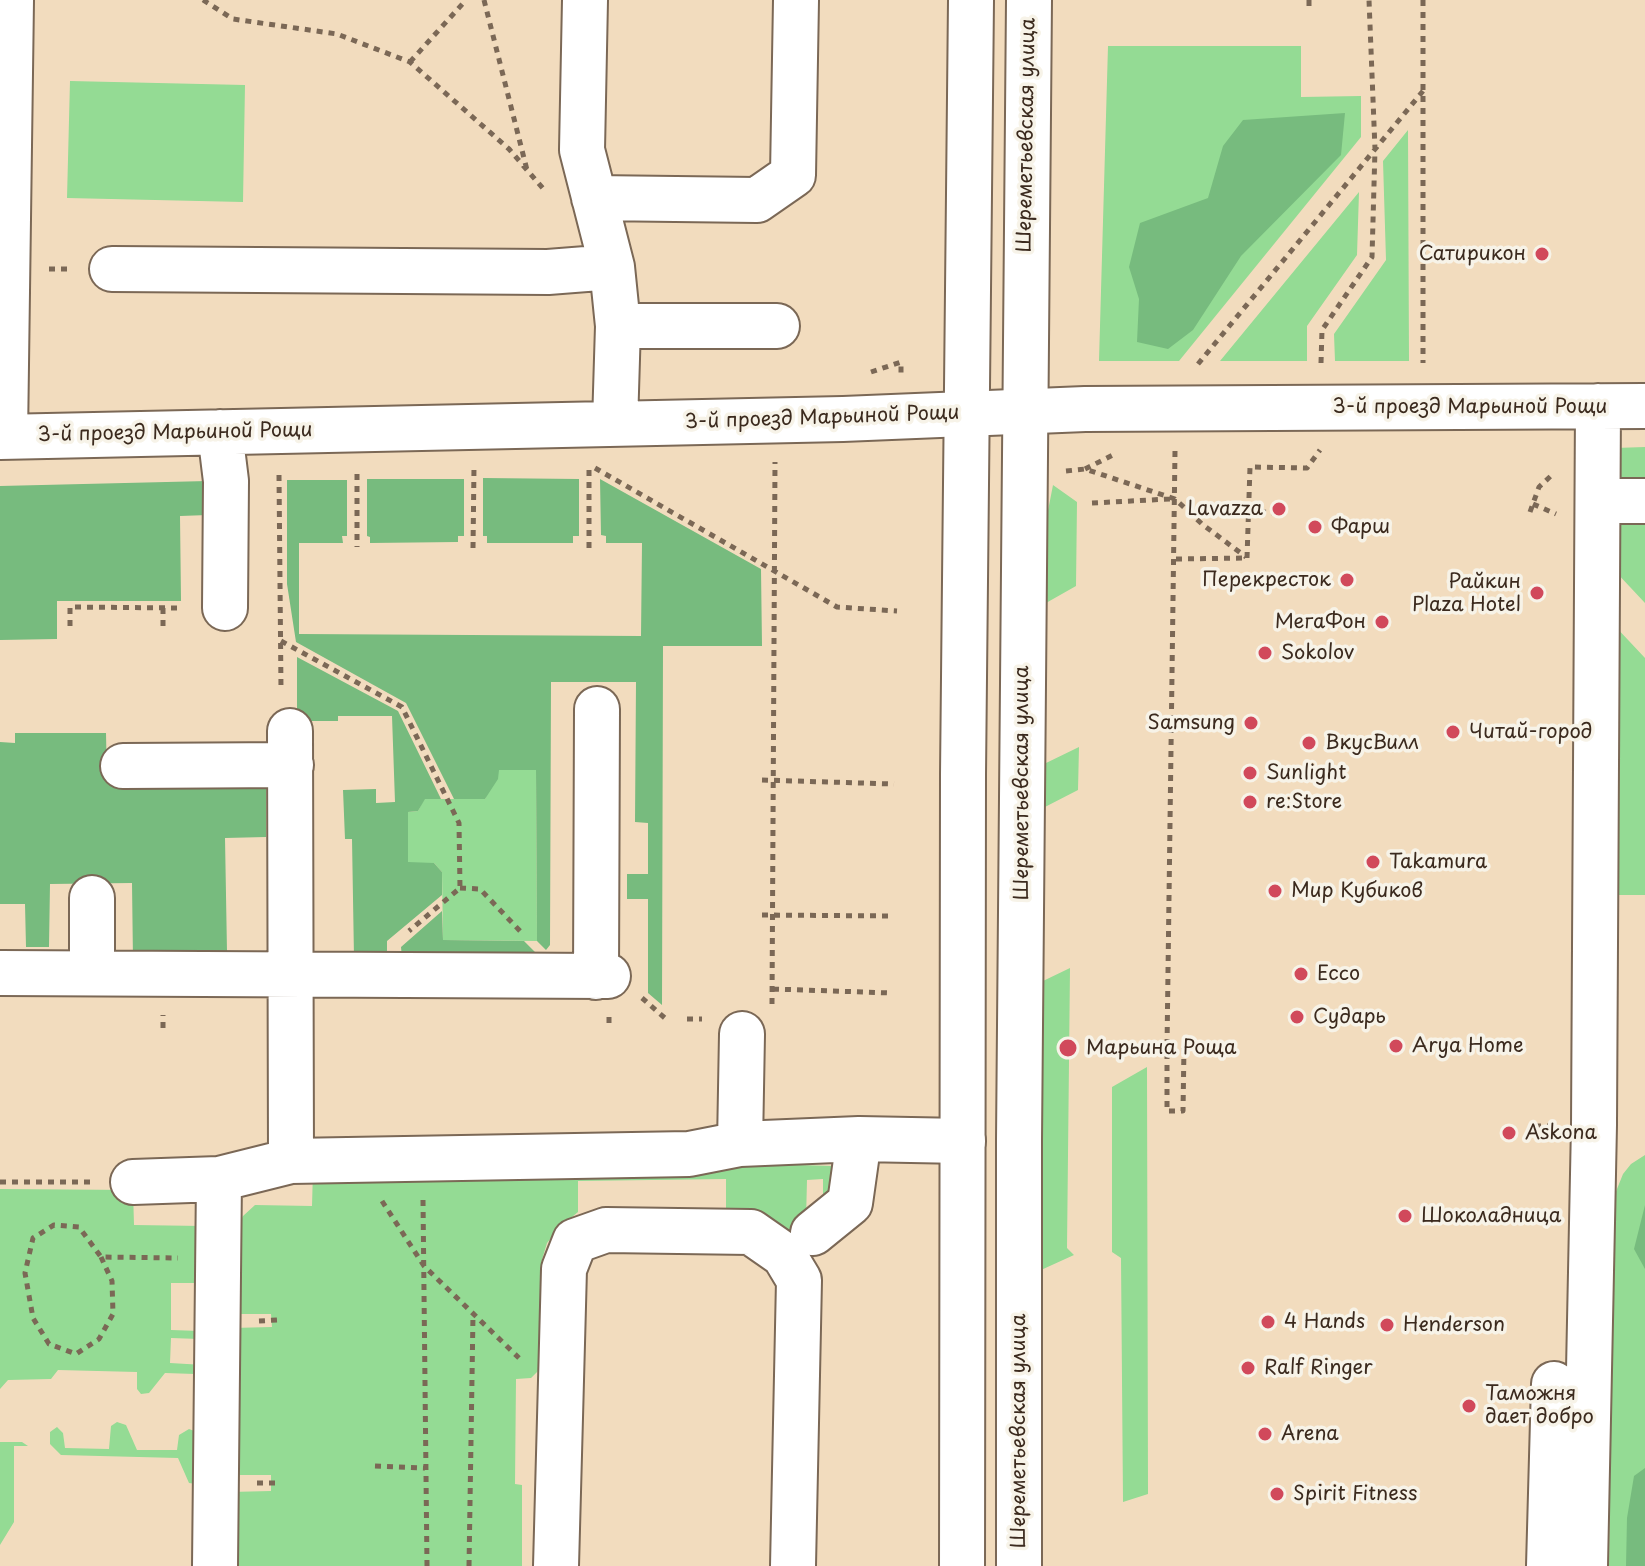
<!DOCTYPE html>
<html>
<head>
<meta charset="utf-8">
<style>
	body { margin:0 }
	canvas { display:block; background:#f2dcbe }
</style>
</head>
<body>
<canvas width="1645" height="1566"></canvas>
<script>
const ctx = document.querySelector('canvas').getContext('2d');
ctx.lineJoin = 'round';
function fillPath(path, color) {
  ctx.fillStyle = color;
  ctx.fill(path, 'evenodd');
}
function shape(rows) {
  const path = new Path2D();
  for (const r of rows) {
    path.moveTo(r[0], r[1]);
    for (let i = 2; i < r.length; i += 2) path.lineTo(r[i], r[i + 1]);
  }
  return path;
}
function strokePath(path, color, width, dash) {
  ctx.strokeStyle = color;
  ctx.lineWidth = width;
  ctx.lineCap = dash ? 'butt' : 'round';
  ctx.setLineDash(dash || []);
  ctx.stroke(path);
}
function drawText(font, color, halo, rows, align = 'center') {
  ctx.font = font + ' "Playpen Sans",sans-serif';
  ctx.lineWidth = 7;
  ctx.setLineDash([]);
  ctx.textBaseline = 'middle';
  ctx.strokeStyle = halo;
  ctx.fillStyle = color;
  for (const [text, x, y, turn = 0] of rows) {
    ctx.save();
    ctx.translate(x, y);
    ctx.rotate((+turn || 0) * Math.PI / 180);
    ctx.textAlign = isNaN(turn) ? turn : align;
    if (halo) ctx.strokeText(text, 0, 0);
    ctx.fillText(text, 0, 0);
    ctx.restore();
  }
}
fillPath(shape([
	[1108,46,1301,46,1301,97,1361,96,1361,137,1179,361,1099,361],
	[70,81,245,85,243,202,67,198],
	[1408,130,1409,361,1335,361,1334,334,1386,260,1383,161],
	[1359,192,1357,255,1307,326,1307,361,1220,361],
	[1645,447,1645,481,1616,481,1615,448],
	[1053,485,1077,502,1076,586,1046,603,1046,521],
	[1645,522,1645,603,1615,571,1616,523],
	[1614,625,1645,658,1645,895,1611,895],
	[1079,747,1078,790,1043,808,1044,764],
	[498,769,536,770,537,941,443,940,442,872,434,863,408,863,408,812,418,811,424,799,485,799],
	[1070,968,1067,1248,1074,1255,1041,1270,1043,981],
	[1147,1067,1148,1494,1123,1502,1121,1258,1112,1252,1112,1087],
	[1645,1155,1645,1566,1609,1566,1613,1199,1623,1174,1631,1164],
	[764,1164,834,1166,841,1171,823,1206,823,1179,807,1180,806,1220,788,1234,726,1210,726,1179,578,1181,578,1212,560,1227,547,1243,541,1263,540,1369,531,1378,516,1379,515,1484,522,1485,522,1566,230,1566,230,1492,271,1491,271,1475,231,1475,232,1328,272,1327,271,1314,231,1314,235,1232,243,1216,255,1205,312,1206,313,1170],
	[0,1189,133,1190,134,1225,203,1226,203,1283,171,1283,171,1330,200,1331,199,1339,171,1338,170,1363,204,1365,195,1374,165,1373,149,1393,141,1394,137,1389,137,1372,58,1370,51,1379,8,1380,0,1389],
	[117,1422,126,1425,137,1450,177,1450,179,1435,189,1429,205,1435,196,1484,189,1483,178,1458,61,1455,50,1444,50,1432,57,1427,63,1433,65,1448,109,1449,111,1426],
	[0,1442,22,1442,28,1446,14,1446,14,1522,0,1545]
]), '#94db94');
fillPath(shape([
	[1345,113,1341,155,1241,256,1193,330,1168,349,1137,342,1139,299,1129,267,1140,223,1208,198,1223,146,1243,120],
	[483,478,579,479,579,536,573,536,573,543,487,543,487,536,483,536],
	[367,479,464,479,464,536,458,536,458,542,370,543,370,537,367,536],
	[600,479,761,569,762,646,663,646,662,1005,648,993,648,899,627,899,627,874,648,874,648,823,635,822,636,682,551,682,550,945,546,950,537,941,536,770,499,770,498,779,485,799,454,799,406,703,296,642,287,584,287,480,347,480,347,536,342,536,343,543,299,543,299,634,641,636,642,543,606,543,606,536,601,535],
	[208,481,208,515,180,516,181,601,57,601,57,639,0,640,0,486],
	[297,657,398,711,441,799,425,799,418,811,408,812,408,862,434,863,442,872,442,895,387,941,387,957,354,958,352,839,345,839,343,790,376,789,376,803,395,802,392,716,338,716,338,721,297,721],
	[15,733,106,733,107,782,266,781,266,837,225,838,227,952,224,959,133,961,132,883,50,884,49,947,26,947,25,904,0,904,0,742,15,743],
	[442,911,443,940,524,941,539,956,402,958,401,947],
	[1645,1205,1645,1269,1634,1249],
	[1645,1468,1645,1566,1626,1566,1627,1518,1634,1476]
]), '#77bb7e');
const minor = shape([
	[585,0,582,150,612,267,618,326,615,424],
	[594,198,757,200,793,175,796,0],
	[112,269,548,272,612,267],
	[618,326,777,326],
	[220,432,226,481,225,608],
	[0,437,843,419,1085,409,1645,406],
	[5,437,11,0],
	[1598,501,1645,501],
	[290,731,291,1161],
	[123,766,291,765],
	[92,898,92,973],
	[0,973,608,976],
	[596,977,597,709],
	[740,1144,742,1034],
	[133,1182,219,1179,291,1161,689,1154,740,1144,859,1139,963,1141],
	[813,1233,850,1203,859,1139],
	[215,1566,219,1179],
	[556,1566,564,1269,575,1241,606,1230,751,1232,784,1255,799,1280,793,1566],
	[1549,1566,1554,1384],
	[1585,1566,1594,1125,1598,406]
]);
const major = shape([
	[962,1566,963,774,971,0],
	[1019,1566,1019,1139,1029,0]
]);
strokePath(minor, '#7b6856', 48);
strokePath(major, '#7b6856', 48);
strokePath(shape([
	[203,0,233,19,337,34,410,62,509,149,546,192],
	[484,0,527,170],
	[1309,0,1309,11],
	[1423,0,1423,363],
	[410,62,466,0],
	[49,269,71,269],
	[1321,363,1322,330,1372,257,1375,149,1369,0],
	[1198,364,1423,91],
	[871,372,901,362,901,373],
	[1175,451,1167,1047,1214,1047],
	[595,468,837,607,897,611],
	[1085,469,1115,454],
	[1066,471,1085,469,1175,499,1202,524,1246,557],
	[357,474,357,547],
	[279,475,281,689],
	[1092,503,1170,499],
	[1533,504,1556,514],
	[1248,510,1272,513],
	[1530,512,1539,487,1554,473],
	[473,548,474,467],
	[589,548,589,468],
	[1247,558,1250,467,1307,468,1320,450],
	[1176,559,1246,558],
	[163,608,163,626],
	[70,626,70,607,183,608],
	[281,641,402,707,459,823,460,888,409,931],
	[762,780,894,784],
	[460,888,480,889,521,932],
	[762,915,893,916],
	[773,989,892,993],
	[642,998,666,1019],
	[772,1004,775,462],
	[609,1017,609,1029],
	[687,1019,702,1019],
	[163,1028,163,1015],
	[1089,1045,1167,1047,1167,1111,1183,1111,1184,1047],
	[1535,1126,1550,1126],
	[0,1182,92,1182],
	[423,1200,427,1566],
	[382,1201,424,1266,519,1358],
	[101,1257,112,1281,113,1314,99,1339,76,1354,49,1344,33,1318,25,1273,33,1238,54,1225,79,1227,101,1257,178,1258],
	[259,1321,277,1320],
	[375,1466,425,1468],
	[257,1483,276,1483],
	[469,1566,473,1315]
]), '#7b6856', 5, [6, 6]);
strokePath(minor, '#fff', 44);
strokePath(major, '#fff', 44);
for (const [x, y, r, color] of [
	[1542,254,8,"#d1495b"],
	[1279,509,8,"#d1495b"],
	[1315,527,8,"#d1495b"],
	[1347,580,8,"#d1495b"],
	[1537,593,8,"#d1495b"],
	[1382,622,8,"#d1495b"],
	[1265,653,8,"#d1495b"],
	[1251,723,8,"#d1495b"],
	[1453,732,8,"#d1495b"],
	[1309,743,8,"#d1495b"],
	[1250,773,8,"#d1495b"],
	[1250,802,8,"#d1495b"],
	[1373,862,8,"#d1495b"],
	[1275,891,8,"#d1495b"],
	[1301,974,8,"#d1495b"],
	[1297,1017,8,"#d1495b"],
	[1396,1046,8,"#d1495b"],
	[1068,1048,10,"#d1495b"],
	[1509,1133,8,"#d1495b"],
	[1405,1216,8,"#d1495b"],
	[1268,1322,8,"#d1495b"],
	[1387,1325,8,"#d1495b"],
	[1248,1368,8,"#d1495b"],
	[1469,1406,8,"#d1495b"],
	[1265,1434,8,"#d1495b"],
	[1277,1494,8,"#d1495b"]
]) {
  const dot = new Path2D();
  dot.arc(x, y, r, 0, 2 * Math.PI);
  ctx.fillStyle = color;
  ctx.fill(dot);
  strokePath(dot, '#f7f3e8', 3);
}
drawText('20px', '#3b2a1e', '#f7f3e8', [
	["Шереметьевская улица",1027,135,-89],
	["3-й проезд Марьиной Рощи",1470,407],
	["3-й проезд Марьиной Рощи",822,418,-2],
	["3-й проезд Марьиной Рощи",175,433,-1],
	["Шереметьевская улица",1022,783,-90],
	["Шереметьевская улица",1019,1431,-90]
]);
drawText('20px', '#3b2a1e', '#f7f3e8', [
	["Сатирикон",1526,254,"right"],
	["Lavazza",1263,509,"right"],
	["Фарш",1331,527],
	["Перекресток",1331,580,"right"],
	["Райкин",1521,582,"right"],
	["Plaza Hotel",1521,605,"right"],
	["МегаФон",1366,622,"right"],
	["Sokolov",1281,653],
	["Samsung",1235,723,"right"],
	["Читай-город",1469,732],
	["ВкусВилл",1325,743],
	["Sunlight",1266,773],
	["re:Store",1266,802],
	["Takamura",1389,862],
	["Мир Кубиков",1291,891],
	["Ecco",1317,974],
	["Сударь",1313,1017],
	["Arya Home",1412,1046],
	["Марьина Роща",1086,1048],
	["Askona",1525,1133],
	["Шоколадница",1421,1216],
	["4 Hands",1284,1322],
	["Henderson",1403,1325],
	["Ralf Ringer",1264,1368],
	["Таможня",1485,1394],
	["дает добро",1485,1417],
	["Arena",1281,1434],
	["Spirit Fitness",1293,1494]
], 'left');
</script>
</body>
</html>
